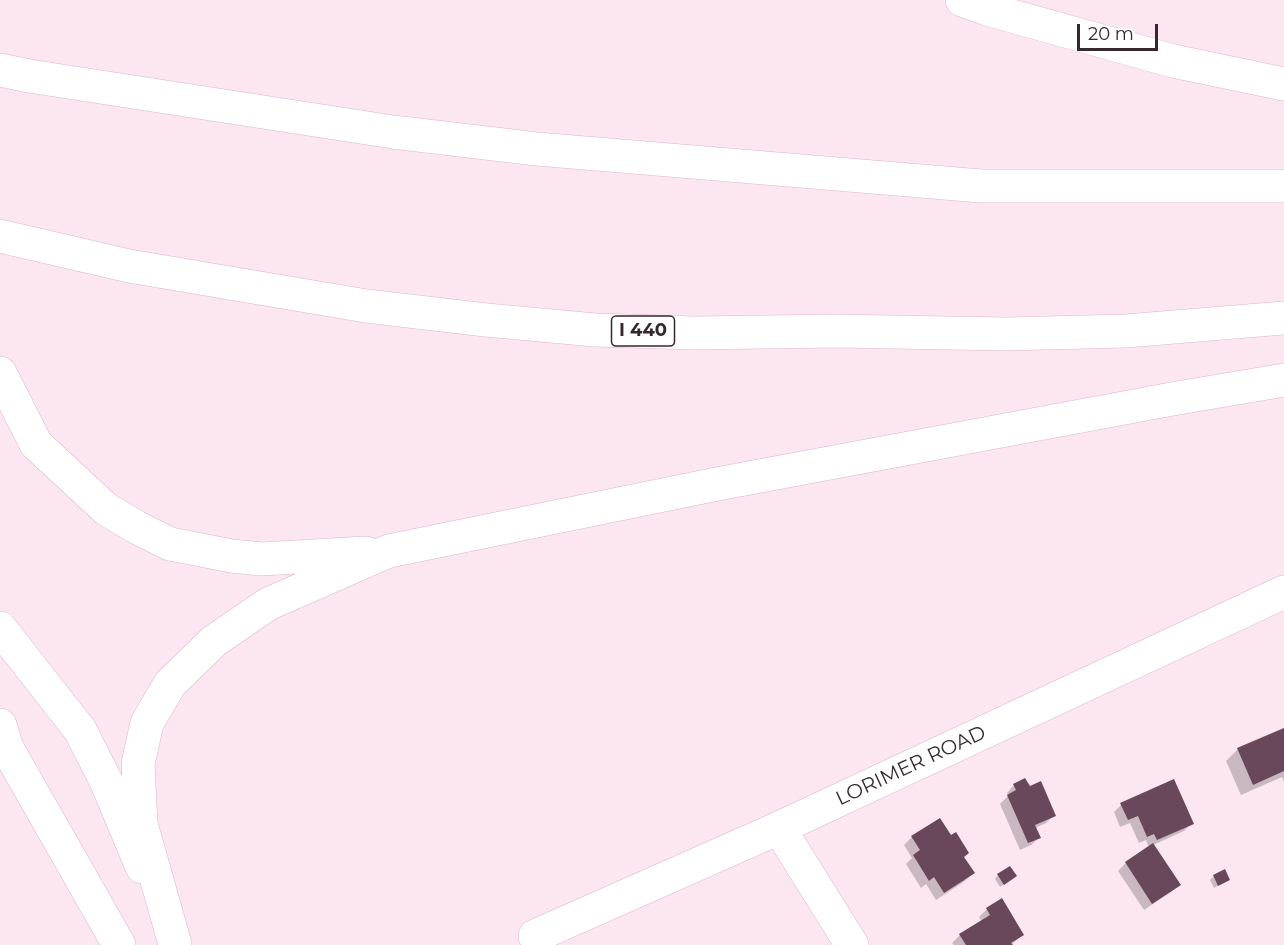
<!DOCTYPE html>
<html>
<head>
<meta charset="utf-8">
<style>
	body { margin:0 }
	#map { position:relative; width:1284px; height:945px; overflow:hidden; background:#fce6f2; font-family:Montserrat,sans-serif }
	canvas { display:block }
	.scale { position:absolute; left:1077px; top:24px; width:81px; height:27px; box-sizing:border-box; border:3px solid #35282f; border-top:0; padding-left:8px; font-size:18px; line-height:21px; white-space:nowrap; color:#35282f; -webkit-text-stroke:4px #fff; paint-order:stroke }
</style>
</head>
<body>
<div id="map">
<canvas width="1284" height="945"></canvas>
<div class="scale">20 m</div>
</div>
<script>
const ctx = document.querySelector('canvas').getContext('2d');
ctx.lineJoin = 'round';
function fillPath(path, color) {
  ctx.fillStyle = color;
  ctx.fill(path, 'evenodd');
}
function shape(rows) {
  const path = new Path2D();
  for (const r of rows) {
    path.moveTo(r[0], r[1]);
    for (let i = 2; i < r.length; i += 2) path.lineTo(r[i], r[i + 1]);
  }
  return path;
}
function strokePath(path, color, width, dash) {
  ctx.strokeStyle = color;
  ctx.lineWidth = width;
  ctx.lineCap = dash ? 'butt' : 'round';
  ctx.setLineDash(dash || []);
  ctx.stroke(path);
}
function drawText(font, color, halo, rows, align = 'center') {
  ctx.font = font + ' Montserrat,sans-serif';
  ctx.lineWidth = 6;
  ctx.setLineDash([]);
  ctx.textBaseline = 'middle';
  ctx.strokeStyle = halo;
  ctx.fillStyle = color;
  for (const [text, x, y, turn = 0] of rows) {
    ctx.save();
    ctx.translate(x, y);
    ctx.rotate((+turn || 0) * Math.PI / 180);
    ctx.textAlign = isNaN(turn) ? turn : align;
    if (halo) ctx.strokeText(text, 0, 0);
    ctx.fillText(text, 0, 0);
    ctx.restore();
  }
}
fillPath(shape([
	[1284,729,1284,782,1282,777,1241,795,1226,761,1238,749],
	[1014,785,1054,815,1046,823,1035,828,1039,838,1031,845,1020,850,1000,804,1008,796,1007,793],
	[1121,805,1192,823,1184,831,1153,845,1179,885,1171,892,1144,910,1118,871,1126,863,1149,848,1146,840,1139,843,1130,823,1120,827,1114,812],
	[912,837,950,837,973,873,965,881,936,900,926,884,921,888,906,864,912,858,904,845],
	[998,875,1012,879,1000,887,995,879],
	[1214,876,1228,880,1214,888,1210,880],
	[987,909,1023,934,1011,945,954,945,952,943,960,935,982,922,979,917]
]), '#0003');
fillPath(shape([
	[1284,728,1284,771,1253,785,1237,748],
	[1025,778,1030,786,1041,781,1056,816,1035,825,1041,838,1028,843,1007,795,1016,790,1013,784],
	[1174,779,1194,824,1157,840,1154,834,1147,837,1138,816,1128,820,1120,803],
	[940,818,951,835,956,832,969,853,964,857,975,873,944,893,934,877,929,881,913,855,920,850,911,836],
	[1153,843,1181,885,1152,904,1125,862],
	[1010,866,1017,876,1004,885,997,874],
	[1225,869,1230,880,1218,886,1213,875],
	[1002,898,1024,935,1011,943,1013,945,966,945,959,934,990,915,986,908]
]), '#68485a');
const minor = shape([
	[779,828,852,945],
	[535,936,779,828,1284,592]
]);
const major = shape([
	[0,628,80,730,106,781,142,867],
	[0,725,7,748,119,945]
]);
const highway = shape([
	[962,0,987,9,1173,61,1284,84],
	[0,70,29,76,393,132,537,149,981,186,1284,186],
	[0,236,129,266,366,306,486,320,595,330,694,333,836,331,1006,334,1126,331,1284,318],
	[0,373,36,444,106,509,136,527,170,544,232,556,262,559,366,553],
	[0,744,7,748],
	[175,944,141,824,138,764,147,723,170,684,214,641,268,604,389,551,717,484,1172,399,1284,380]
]);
strokePath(minor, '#d9b7c9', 34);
strokePath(major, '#d9b7c9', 34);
strokePath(highway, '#d9b7c9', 34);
strokePath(minor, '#fff', 33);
strokePath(major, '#fff', 33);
strokePath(highway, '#fff', 33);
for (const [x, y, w] of [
	[643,331,63]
]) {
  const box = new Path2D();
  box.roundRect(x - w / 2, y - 15, w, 30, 4.5);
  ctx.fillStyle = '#fff';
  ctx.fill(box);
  strokePath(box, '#35282f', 1.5);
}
drawText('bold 18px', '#35282f', null, [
	["I 440",643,331]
]);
drawText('20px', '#35282f', '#fff', [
	["LORIMER ROAD",911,766,-25]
]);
</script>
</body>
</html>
